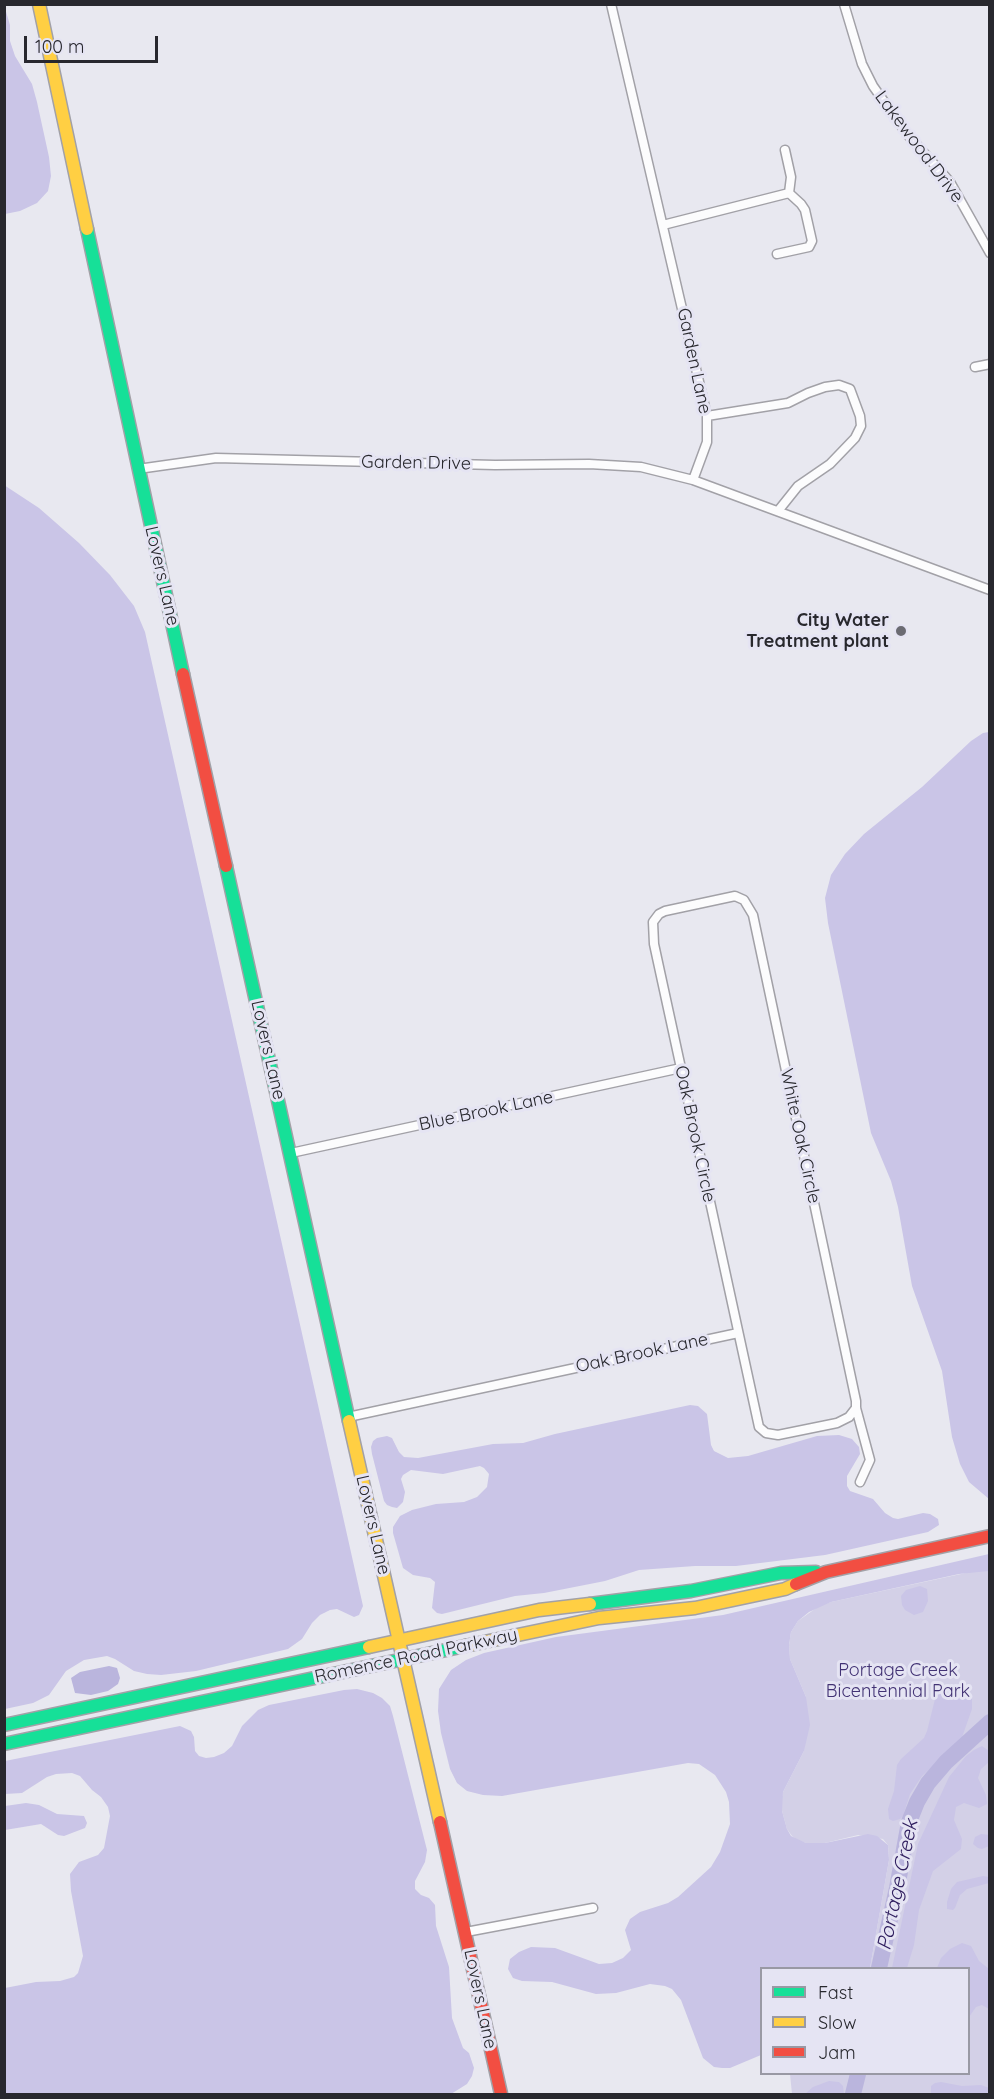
<!DOCTYPE html>
<html>
<head>
<meta charset="utf-8">
<style>
	body { margin:0 }
	#map { position:relative; width:994px; height:2099px; overflow:hidden; background:#e8e8f0; font-family:Quicksand,sans-serif }
	canvas { display:block }
	.frame { position:absolute; inset:0; border:6px solid #28282e; pointer-events:none }
	.legend { position:absolute; left:760px; top:1967px; width:210px; height:108px; box-sizing:border-box; background:#e5e4f3; border:2px solid #9999a4; margin:0; padding:8px 10px; list-style:none; font-size:18px; color:#28282e }
	.legend li { display:flex; align-items:center; gap:12px; height:30px }
	.legend b { width:30px; border:2px solid #9999a4 }
	.scale { position:absolute; left:24px; top:36px; width:134px; height:27px; box-sizing:border-box; border:3px solid #28282e; border-top:0; padding-left:8px; font-size:18px; line-height:21px; white-space:nowrap; color:#28282e; -webkit-text-stroke:4px #e5e4f3; paint-order:stroke }
</style>
</head>
<body>
<div id="map">
<canvas width="994" height="2099"></canvas>
<div class="frame"></div>
<ul class="legend">
<li><b style="height:8px;background:#16e098"></b>Fast</li>
<li><b style="height:8px;background:#ffcf43"></b>Slow</li>
<li><b style="height:8px;background:#f24e42"></b>Jam</li>
</ul>
<div class="scale">100 m</div>
</div>
<script>
const ctx = document.querySelector('canvas').getContext('2d');
ctx.lineJoin = 'round';
function fillPath(path, color) {
  ctx.fillStyle = color;
  ctx.fill(path, 'evenodd');
}
function shape(rows) {
  const path = new Path2D();
  for (const r of rows) {
    path.moveTo(r[0], r[1]);
    for (let i = 2; i < r.length; i += 2) path.lineTo(r[i], r[i + 1]);
  }
  return path;
}
function strokePath(path, color, width, dash) {
  ctx.strokeStyle = color;
  ctx.lineWidth = width;
  ctx.lineCap = dash ? 'butt' : 'round';
  ctx.setLineDash(dash || []);
  ctx.stroke(path);
}
function drawText(font, color, halo, rows, align = 'center') {
  ctx.font = font + ' Quicksand,sans-serif';
  ctx.lineWidth = 6;
  ctx.setLineDash([]);
  ctx.textBaseline = 'middle';
  ctx.strokeStyle = halo;
  ctx.fillStyle = color;
  for (const [text, x, y, turn = 0] of rows) {
    ctx.save();
    ctx.translate(x, y);
    ctx.rotate((+turn || 0) * Math.PI / 180);
    ctx.textAlign = isNaN(turn) ? turn : align;
    if (halo) ctx.strokeText(text, 0, 0);
    ctx.fillText(text, 0, 0);
    ctx.restore();
  }
}
fillPath(shape([
	[975,1571,989,1571,989,2094,792,2094,790,2074,968,2074,968,1968,870,1968,889,1860,888,1845,883,1839,858,1835,825,1843,806,1843,797,1840,792,1836,787,1829,782,1811,781,1801,783,1792,804,1751,806,1697,790,1659,789,1645,791,1632,798,1621,819,1606,831,1602]
]), '#d3d0e7');
fillPath(shape([
	[4,5,10,25,10,41,15,56,32,84,37,102,49,157,51,176,48,191,37,203,20,211,5,214],
	[4,485,39,508,79,543,110,575,134,606,145,632,363,1606,359,1615,354,1617,337,1609,330,1610,320,1615,312,1623,302,1639,288,1649,196,1671,161,1675,147,1674,134,1671,115,1659,107,1656,84,1660,66,1671,49,1695,33,1703,5,1709],
	[989,732,990,732,989,1499,969,1482,960,1464,952,1437,942,1371,912,1286,898,1207,891,1181,871,1133,828,923,825,898,831,875,845,854,864,834,922,787,971,741,983,733],
	[690,1405,698,1406,707,1414,711,1445,714,1451,728,1458,748,1456,817,1436,839,1435,852,1439,859,1447,860,1454,847,1476,847,1486,850,1491,873,1499,885,1513,893,1518,898,1519,923,1513,930,1514,938,1519,939,1525,928,1532,825,1555,736,1566,695,1566,639,1570,605,1581,544,1593,515,1596,442,1614,437,1613,432,1608,435,1582,430,1578,413,1575,403,1568,393,1533,393,1527,400,1516,412,1510,436,1504,464,1502,477,1497,487,1487,489,1474,484,1468,480,1466,443,1474,411,1470,403,1475,401,1479,405,1492,403,1502,397,1508,392,1507,387,1505,384,1501,372,1454,371,1447,373,1441,377,1438,387,1436,392,1438,399,1452,404,1457,418,1458,493,1444,523,1443,555,1434],
	[989,1554,989,1571,959,1574,831,1602,809,1612,798,1621,791,1632,789,1645,790,1659,806,1697,810,1725,804,1751,783,1792,782,1811,787,1829,791,1836,806,1843,825,1843,868,1834,877,1836,888,1845,889,1860,870,1968,762,1968,761,2055,730,2068,722,2068,714,2067,703,2058,681,2000,672,1989,665,1986,650,1984,616,1993,596,1994,552,1982,522,1981,513,1978,508,1969,510,1959,519,1952,531,1947,555,1948,599,1964,612,1963,623,1958,631,1950,625,1930,630,1919,640,1912,668,1903,678,1897,711,1867,720,1852,730,1824,729,1802,726,1792,715,1775,699,1764,688,1763,502,1796,483,1795,467,1791,457,1783,450,1769,441,1733,438,1711,439,1689,451,1670,466,1660,484,1653,556,1637,723,1615],
	[920,1586,927,1589,928,1601,923,1612,914,1615,905,1610,902,1605,901,1596,906,1590],
	[954,1684,965,1687,972,1696,972,1709,961,1740,922,1776,910,1794,903,1816,900,1819,893,1821,889,1819,888,1809,894,1791,897,1765,901,1759,924,1738,927,1731,935,1699,944,1688],
	[357,1689,373,1693,382,1698,390,1706,393,1716,427,1850,425,1862,415,1881,415,1889,421,1895,429,1898,435,1905,436,1926,449,1967,452,2018,463,2048,469,2053,474,2068,472,2076,467,2084,451,2094,5,2094,5,1988,36,1982,60,1981,74,1977,78,1973,83,1956,71,1891,70,1874,79,1862,98,1855,104,1848,110,1816,108,1807,101,1797,92,1790,80,1776,72,1773,56,1774,47,1777,22,1793,5,1794,5,1761,180,1726,191,1731,194,1737,195,1751,199,1756,206,1758,214,1757,224,1753,232,1746,242,1726,258,1710,269,1705,344,1690],
	[982,1746,989,1751,989,1762,981,1769,978,1778,986,1795,987,1804,979,1808,964,1803,956,1807,954,1820,962,1839,961,1849,933,1871,919,1910,914,1945,907,1968,892,1968,918,1844,949,1777,966,1756,974,1750],
	[26,1803,39,1805,57,1814,84,1816,87,1823,85,1828,64,1836,58,1835,41,1824,5,1830,5,1806],
	[981,1834,990,1835,989,1846,982,1849,978,1848,973,1844,975,1837],
	[983,1876,989,1877,989,1883,967,1889,960,1895,955,1908,953,1910,947,1909,947,1902,951,1889,957,1882],
	[962,1943,971,1946,979,1961,989,1969,989,2009,982,2005,976,2007,969,2017,970,1985,968,1968,937,1968,941,1958,950,1949],
	[829,2081,839,2082,843,2086,844,2094,805,2094,813,2087],
	[941,2082,962,2086,981,2085,989,2088,989,2094,931,2094,931,2086,935,2083]
]), '#cac5e7');
fillPath(shape([
	[109,1666,117,1668,120,1678,118,1684,108,1691,91,1695,75,1693,71,1678,80,1672]
]), '#bab5dd');
strokePath(shape([
	[879,1968,897,1888,909,1822,917,1802,928,1783,946,1762,990,1722],
	[853,2094,858,2074]
]), '#bab5dd', 16);
const street = shape([
	[611,4,707,416,707,442,693,480],
	[844,4,862,64,873,86,907,134,950,182,990,253],
	[785,150,791,177,789,193],
	[663,225,789,193,801,204,805,210,812,241,809,247,777,254],
	[975,367,990,364],
	[707,416,788,403,808,393,825,387,839,385,850,389,860,416,861,426,855,438,830,464,798,486,778,511],
	[138,469,216,458,495,465,589,464,641,467,693,480,990,590],
	[291,1153,681,1068],
	[856,1408,849,1417,837,1423,778,1435,766,1433,759,1427,654,944,653,922,659,914,665,911,735,896,744,900,753,915,856,1401,856,1408,870,1460,860,1482],
	[348,1417,738,1333],
	[466,1932,593,1908]
]);
const fast = shape([
	[87,229,183,674],
	[226,866,349,1421],
	[590,1604,691,1591,781,1573,816,1572],
	[4,1725,369,1647],
	[4,1744,465,1646]
]);
const slow = shape([
	[39,4,87,229],
	[349,1421,440,1822],
	[465,1646,599,1618,695,1608,785,1589,796,1584],
	[369,1647,539,1610,590,1604]
]);
const jam = shape([
	[183,674,226,866],
	[796,1584,826,1572,990,1536],
	[440,1822,501,2094]
]);
strokePath(street, '#a2a1a7', 11);
strokePath(fast, '#a2a1a7', 15);
strokePath(slow, '#a2a1a7', 15);
strokePath(jam, '#a2a1a7', 15);
strokePath(street, '#fcfcfd', 8);
strokePath(fast, '#16e098', 12);
strokePath(slow, '#ffcf43', 12);
strokePath(jam, '#f24e42', 12);
for (const [x, y, r, color] of [
	[901,631,6,"#6b6b72"]
]) {
  const dot = new Path2D();
  dot.arc(x, y, r, 0, 2 * Math.PI);
  ctx.fillStyle = color;
  ctx.fill(dot);
  strokePath(dot, '#e5e4f3', 2);
}
drawText('18px', '#28282e', '#e5e4f3', [
	["Lakewood Drive",919,147,53],
	["Garden Lane",694,361,78],
	["Garden Drive",416,463,1],
	["Lovers Lane",162,576,77],
	["Lovers Lane",268,1050,77],
	["Blue Brook Lane",486,1111,-12],
	["Oak Brook Circle",695,1134,78],
	["White Oak Circle",800,1136,78],
	["Oak Brook Lane",642,1353,-12],
	["Lovers Lane",373,1525,77],
	["Romence Road Parkway",416,1656,-12],
	["Lovers Lane",480,1999,78]
]);
drawText('bold 18px', '#28282e', '#e5e4f3', [
	["City Water",889,621],
	["Treatment plant",889,642]
], 'right');
drawText('18px', '#423274', '#e5e4f3', [
	["Portage Creek",898,1671],
	["Bicentennial Park",898,1692]
]);
drawText('italic 20px', '#312060', '#e5e4f3', [
	["Portage Creek",898,1885,-78]
]);
</script>
</body>
</html>
